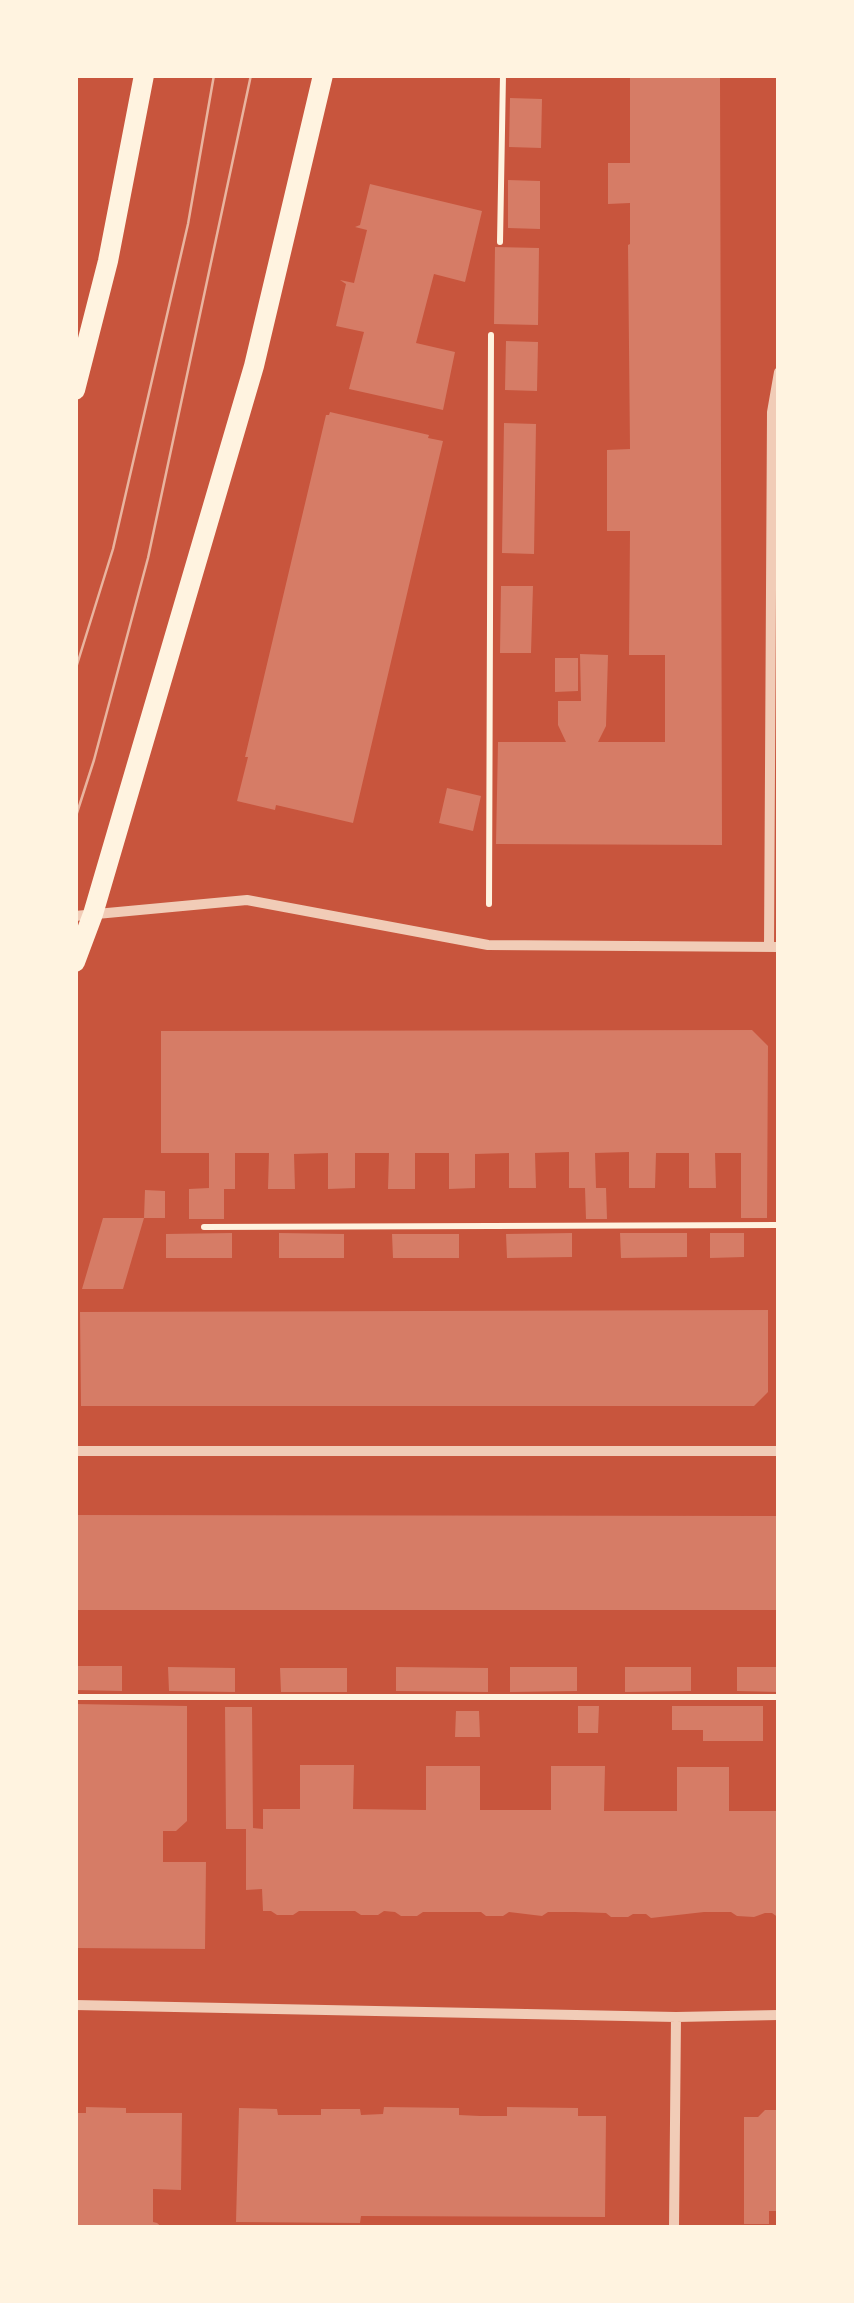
<!DOCTYPE html>
<html>
<head>
<meta charset="utf-8">
<style>
	body { margin:0 }
	#map { position:relative; width:854px; height:2303px; overflow:hidden; background:#c8553d; font-family:"IBM Plex Sans",sans-serif }
	canvas { display:block }
	.frame { position:absolute; inset:0; border:78px solid #fff3e0; pointer-events:none }
</style>
</head>
<body>
<div id="map">
<canvas width="854" height="2303"></canvas>
<div class="frame"></div>
</div>
<script>
const ctx = document.querySelector('canvas').getContext('2d');
ctx.lineJoin = 'round';
function fillPath(path, color) {
  ctx.fillStyle = color;
  ctx.fill(path, 'evenodd');
}
function shape(rows) {
  const path = new Path2D();
  for (const r of rows) {
    path.moveTo(r[0], r[1]);
    for (let i = 2; i < r.length; i += 2) path.lineTo(r[i], r[i + 1]);
  }
  return path;
}
function strokePath(path, color, width, dash) {
  ctx.strokeStyle = color;
  ctx.lineWidth = width;
  ctx.lineCap = dash ? 'butt' : 'round';
  ctx.setLineDash(dash || []);
  ctx.stroke(path);
}
fillPath(shape([
	[630,75,720,75,722,845,496,844,498,742,566,742,558,725,558,701,581,701,580,654,608,655,606,726,598,742,665,742,665,655,629,655,630,531,607,531,607,450,630,449,628,245,630,244,630,203,608,204,608,163,630,163],
	[510,98,542,99,541,148,509,147],
	[508,180,540,181,540,229,508,228],
	[370,184,482,211,465,282,434,274,416,343,455,352,443,410,349,389,364,332,336,326,346,284,340,280,354,283,367,230,355,227,360,225],
	[495,247,539,248,538,325,494,324],
	[506,341,538,342,537,391,505,390],
	[330,412,429,435,428,438,443,441,353,823,276,805,275,810,237,801,248,757,245,757,326,415,329,415],
	[504,423,536,424,534,554,502,553],
	[501,586,533,586,531,653,500,653],
	[555,658,578,658,578,691,555,692],
	[447,788,481,796,473,831,439,823],
	[752,1030,768,1046,767,1218,741,1218,741,1153,715,1153,716,1188,689,1188,689,1153,656,1153,655,1188,629,1188,629,1152,595,1153,596,1188,606,1188,607,1219,586,1219,585,1188,569,1188,569,1152,535,1153,536,1188,509,1188,509,1153,475,1154,475,1188,449,1189,449,1153,415,1153,415,1189,388,1189,389,1153,355,1153,355,1188,328,1189,328,1153,294,1154,295,1189,268,1189,269,1153,235,1153,235,1189,224,1189,224,1219,189,1219,189,1189,209,1188,209,1153,161,1153,161,1031],
	[145,1190,165,1191,165,1218,144,1218],
	[103,1218,144,1218,123,1289,82,1289],
	[232,1233,232,1258,166,1258,166,1234],
	[279,1233,344,1234,344,1258,279,1258],
	[572,1233,572,1257,507,1258,506,1234],
	[620,1233,687,1233,687,1257,621,1258],
	[710,1233,744,1233,744,1257,710,1258],
	[392,1234,459,1234,459,1258,393,1258],
	[768,1310,768,1392,754,1406,81,1406,80,1312],
	[75,1515,779,1516,779,1610,75,1610],
	[75,1666,122,1666,122,1691,75,1690],
	[168,1667,235,1668,235,1692,169,1691],
	[396,1667,488,1668,488,1692,396,1691],
	[510,1667,577,1667,577,1691,510,1692],
	[625,1667,691,1667,691,1691,625,1692],
	[737,1667,779,1667,779,1692,737,1691],
	[280,1668,347,1668,347,1692,281,1692],
	[75,1704,187,1706,187,1821,176,1831,163,1831,163,1862,206,1862,205,1949,75,1948],
	[578,1706,599,1706,598,1733,578,1733],
	[672,1706,763,1706,763,1741,703,1741,703,1730,672,1730],
	[225,1707,252,1707,253,1828,263,1829,263,1809,300,1809,300,1765,354,1765,353,1809,426,1810,426,1766,480,1766,480,1810,551,1810,551,1766,605,1766,604,1811,677,1811,677,1767,729,1767,729,1811,779,1811,779,1918,772,1913,765,1913,754,1917,737,1916,731,1912,704,1912,651,1918,646,1914,633,1914,628,1917,611,1917,606,1913,575,1912,548,1912,542,1916,509,1912,503,1916,486,1916,481,1912,423,1912,417,1916,401,1916,395,1912,384,1911,378,1915,361,1915,355,1911,299,1911,293,1915,277,1915,271,1911,263,1911,262,1889,246,1890,246,1829,226,1829],
	[456,1711,479,1711,480,1737,455,1737],
	[86,2107,126,2108,126,2113,182,2113,181,2190,153,2189,153,2222,157,2223,163,2228,75,2228,75,2113,86,2113],
	[384,2107,459,2108,459,2115,480,2116,507,2116,507,2107,578,2108,578,2116,606,2116,605,2217,361,2216,360,2223,236,2222,239,2108,277,2109,278,2115,321,2115,321,2109,360,2109,361,2115,383,2114],
	[765,2110,779,2110,779,2211,769,2211,769,2224,744,2224,744,2117,758,2117]
]), '#d67c66');
strokePath(shape([
	[500,242,503,75],
	[489,904,491,335],
	[204,1227,779,1225],
	[75,1697,779,1697]
]), '#fff3e0', 6);
strokePath(shape([
	[75,916,247,900,488,945,779,947],
	[769,947,772,412,779,372],
	[75,1451,779,1451],
	[75,2005,676,2017,779,2015],
	[674,2228,676,2017]
]), '#f1ccb7', 10);
strokePath(shape([
	[75,390,108,261,144,75],
	[75,962,93,914,254,366,323,75]
]), '#fff3e0', 20);
strokePath(shape([
	[75,671,113,549,188,224,214,75],
	[75,819,94,760,148,558,251,75]
]), '#e9b49f', 2.5);
</script>
</body>
</html>
